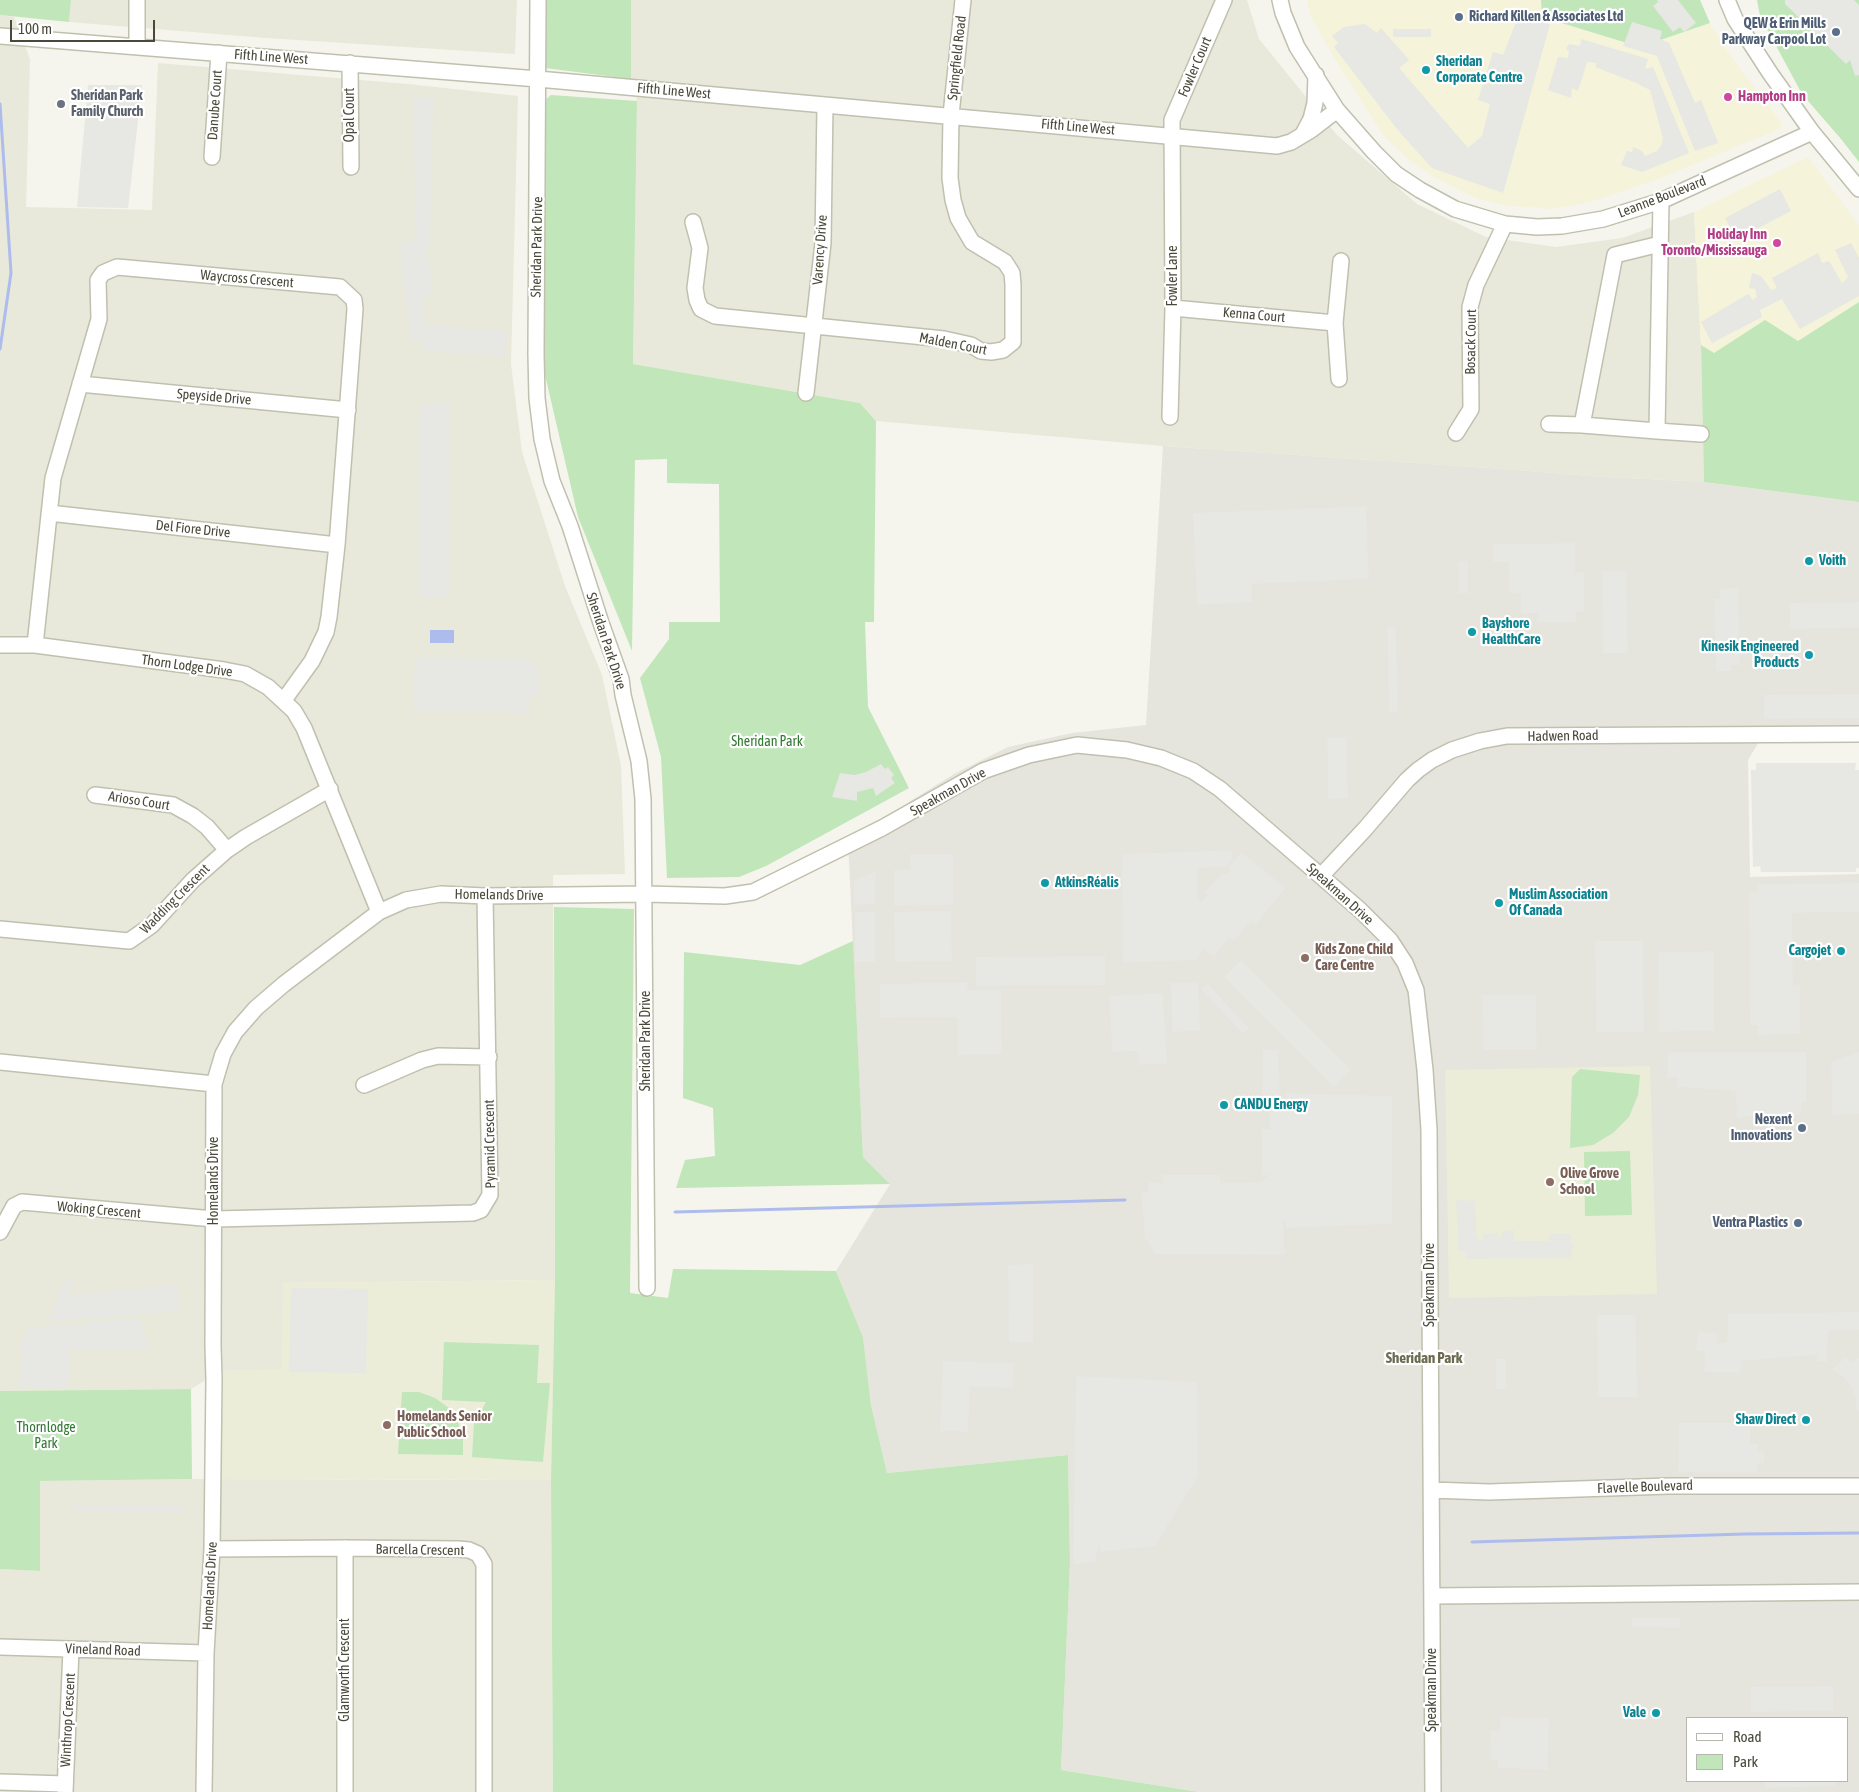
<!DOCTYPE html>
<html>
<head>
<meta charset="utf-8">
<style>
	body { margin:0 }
	#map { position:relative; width:1859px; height:1792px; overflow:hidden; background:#f5f5ed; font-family:"Asap Condensed",sans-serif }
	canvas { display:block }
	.legend { position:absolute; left:1686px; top:1717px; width:162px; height:65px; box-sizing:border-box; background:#fff; border:1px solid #b6b6b0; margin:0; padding:6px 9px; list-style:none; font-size:15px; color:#49493a }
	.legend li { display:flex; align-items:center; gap:10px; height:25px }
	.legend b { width:25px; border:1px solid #b6b6b0 }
	.scale { position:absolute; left:10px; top:20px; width:145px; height:22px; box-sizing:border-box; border:2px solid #49493a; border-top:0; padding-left:6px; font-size:15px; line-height:18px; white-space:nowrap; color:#49493a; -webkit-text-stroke:4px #fff; paint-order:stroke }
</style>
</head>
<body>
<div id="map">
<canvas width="1859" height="1792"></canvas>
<ul class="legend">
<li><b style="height:6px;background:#fff"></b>Road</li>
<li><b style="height:14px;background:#c1e6b9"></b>Park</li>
</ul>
<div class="scale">100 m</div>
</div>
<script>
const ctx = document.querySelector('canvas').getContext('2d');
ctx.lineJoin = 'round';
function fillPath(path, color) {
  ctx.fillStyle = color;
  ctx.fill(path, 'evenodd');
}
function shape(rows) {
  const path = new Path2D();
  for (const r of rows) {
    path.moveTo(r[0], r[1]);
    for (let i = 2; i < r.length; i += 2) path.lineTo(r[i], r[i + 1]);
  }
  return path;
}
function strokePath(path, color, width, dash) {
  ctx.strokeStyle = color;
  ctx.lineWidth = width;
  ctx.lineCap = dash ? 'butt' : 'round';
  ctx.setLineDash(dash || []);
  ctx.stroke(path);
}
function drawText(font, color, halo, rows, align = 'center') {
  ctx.font = font + ' "Asap Condensed",sans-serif';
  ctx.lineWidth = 4.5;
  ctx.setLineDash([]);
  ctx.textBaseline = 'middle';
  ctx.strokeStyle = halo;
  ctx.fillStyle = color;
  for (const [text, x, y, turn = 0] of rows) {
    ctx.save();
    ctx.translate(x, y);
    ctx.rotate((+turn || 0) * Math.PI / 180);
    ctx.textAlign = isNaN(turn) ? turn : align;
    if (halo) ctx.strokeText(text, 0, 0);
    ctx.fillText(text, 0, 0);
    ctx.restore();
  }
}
fillPath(shape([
	[71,0,517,0,515,54,266,38,69,22],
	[631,0,1247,0,1259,39,1337,135,1417,204,1486,237,1556,247,1622,238,1694,212,1701,345,1704,482,1588,476,1518,470,1163,446,876,421,860,403,633,364,637,101,631,79],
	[0,15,14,17,30,59,26,207,152,210,158,63,408,84,518,96,511,364,522,452,565,586,602,675,621,766,625,874,553,875,555,1280,284,1283,282,1370,221,1371,191,1389,0,1391],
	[192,1479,551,1480,553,1792,0,1792,0,1569,40,1571,40,1481]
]), '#e8e9db');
fillPath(shape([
	[1307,0,1541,0,1542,17,1640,47,1710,23,1731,57,1782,123,1780,129,1653,181,1594,201,1552,209,1502,205,1473,197,1434,177,1410,161,1383,135,1333,56,1311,17],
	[1808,157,1859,225,1859,302,1798,341,1765,321,1714,353,1701,345,1694,212]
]), '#f5f3da');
fillPath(shape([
	[1163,446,1518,470,1588,476,1704,482,1859,502,1859,734,1763,735,1748,760,1750,877,1859,874,1859,1792,1199,1792,1061,1770,1070,1563,1068,1455,887,1473,871,1405,863,1337,836,1271,890,1184,863,1157,848,840,954,774,1008,747,1072,733,1146,725],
	[1688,1718,1848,1718,1848,1781,1688,1781]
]), '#e5e5dd');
fillPath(shape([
	[1650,1066,1657,1294,1449,1298,1445,1070],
	[555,1280,551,1480,221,1479,221,1371,282,1369,283,1283]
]), '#ebedd8');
fillPath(shape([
	[0,0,71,0,69,22,0,15],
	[543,0,631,0,631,79,545,68],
	[1541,0,1700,0,1710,23,1640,47,1542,17],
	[1757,0,1859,0,1859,162,1841,139,1802,94,1760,16],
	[551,95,637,101,633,364,860,403,876,421,874,622,865,622,868,707,909,788,766,866,739,877,667,878,661,757,640,678,669,639,669,622,720,622,719,484,667,483,667,459,635,460,632,651,578,517,545,375,541,315,545,100],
	[1859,302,1859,502,1704,482,1701,345,1714,353,1765,320,1798,341],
	[554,907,634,909,630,1293,668,1298,673,1269,836,1271,863,1337,871,1405,887,1473,1068,1455,1070,1563,1061,1770,1199,1792,553,1792,551,1480,555,1280],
	[853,941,863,1157,890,1184,676,1188,685,1160,715,1156,713,1108,683,1098,684,952,800,965],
	[1580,1069,1640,1075,1638,1095,1629,1117,1613,1133,1593,1145,1570,1148,1572,1077],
	[1630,1151,1632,1215,1585,1216,1584,1152],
	[444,1342,539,1345,537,1383,550,1383,543,1462,472,1457,474,1424,486,1402,442,1400],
	[191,1389,192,1479,40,1481,40,1571,0,1569,0,1391],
	[402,1392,419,1392,435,1398,449,1408,458,1422,463,1438,463,1455,398,1454]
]), '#c1e6b9');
fillPath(shape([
	[1657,0,1678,0,1696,23,1684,32,1680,27,1673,32,1653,6,1658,2],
	[1785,0,1854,0,1859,5,1859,75,1855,76,1850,60,1846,64,1785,4],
	[1518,17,1550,24,1503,193,1432,168,1397,129,1334,47,1338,43,1332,36,1344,27,1365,24,1377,33,1381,28,1409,60,1399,68,1468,148,1482,136,1490,104,1478,100,1493,52,1503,55],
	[1632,22,1662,31,1660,39,1669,43,1695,103,1701,100,1718,143,1695,151,1657,56,1623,46],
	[1393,29,1431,29,1431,37,1393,37],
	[1581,39,1648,59,1645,69,1653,67,1689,153,1642,172,1621,165,1627,151,1632,152,1633,147,1642,151,1645,156,1657,151,1661,146,1663,138,1650,90,1634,82,1595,67,1597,63,1587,62,1578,91,1572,88,1571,98,1548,90,1558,57,1568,58,1569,51,1566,49,1569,44,1580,46],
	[88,85,142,85,128,208,77,207],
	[433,96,430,246,422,257,429,257,432,295,423,296,426,325,508,332,507,341,504,341,505,357,422,350,421,340,412,340,399,243,416,240,413,98],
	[1780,189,1791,211,1737,239,1725,218],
	[1851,243,1859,258,1859,296,1800,329,1782,299,1760,310,1762,317,1712,343,1701,322,1748,294,1753,300,1757,297,1755,289,1749,288,1752,273,1761,276,1771,290,1777,288,1772,278,1818,253,1822,263,1829,261,1842,283,1848,277,1835,250],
	[450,403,450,597,419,597,419,404],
	[1366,506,1369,579,1252,584,1252,602,1197,605,1193,513],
	[1575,543,1575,572,1584,572,1584,612,1576,612,1576,622,1538,622,1538,613,1521,613,1521,594,1509,593,1509,562,1493,562,1493,544],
	[1459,561,1468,561,1468,593,1459,593],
	[1626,570,1628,653,1603,653,1602,571],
	[1738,588,1740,665,1731,665,1731,671,1716,671,1714,599,1720,599,1720,589],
	[1859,602,1859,628,1790,629,1790,603],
	[1387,627,1396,627,1398,712,1389,712],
	[415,657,531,660,531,667,539,667,538,698,530,698,530,713,413,711],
	[1859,694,1859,718,1764,719,1764,695],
	[1347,737,1348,798,1328,799,1327,738],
	[1756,763,1856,763,1855,770,1859,770,1859,868,1856,868,1856,872,1761,872,1760,866,1753,867,1751,770,1756,770],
	[881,764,885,769,888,767,894,775,891,778,895,783,876,796,873,788,857,792,857,801,832,797,840,773,855,775,866,772],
	[1232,850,1232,858,1226,867,1197,868,1197,899,1201,902,1208,895,1205,892,1222,873,1226,875,1231,869,1229,867,1241,852,1286,888,1255,925,1251,922,1234,941,1229,938,1214,957,1203,950,1196,960,1123,963,1122,854],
	[910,854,953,854,953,905,894,906,894,870,910,869],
	[876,872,875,904,854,905,854,880],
	[1859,883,1859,912,1792,913,1793,984,1800,985,1800,1034,1758,1035,1758,1025,1750,1025,1749,893,1757,892,1757,884],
	[951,911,952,961,895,962,894,912],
	[855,912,875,912,875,962,855,962],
	[1595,941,1643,941,1644,1032,1596,1032],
	[1714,951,1714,1031,1659,1032,1658,952],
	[1105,956,1105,985,976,986,976,957],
	[1241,960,1351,1070,1334,1087,1224,977],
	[967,982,968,990,1001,990,1002,1054,958,1055,957,1017,880,1018,880,984],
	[1198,982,1200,1031,1172,1032,1171,983],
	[1208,984,1249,1028,1243,1034,1202,991,1203,987],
	[1163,993,1167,1064,1139,1065,1138,1051,1112,1052,1109,996],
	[1536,994,1537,1050,1483,1050,1482,995],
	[1263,1049,1278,1050,1280,1098,1285,1103,1286,1093,1392,1096,1392,1224,1286,1228,1285,1220,1283,1222,1285,1255,1155,1254,1145,1238,1141,1192,1148,1192,1148,1182,1163,1183,1163,1175,1220,1175,1220,1183,1260,1182,1269,1175,1262,1175,1262,1129,1270,1129,1269,1104,1262,1104],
	[1668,1052,1806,1052,1806,1102,1801,1102,1801,1115,1737,1117,1735,1091,1677,1087,1677,1077,1667,1077],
	[1859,1052,1859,1114,1832,1115,1831,1062],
	[1456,1200,1475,1201,1476,1234,1479,1240,1483,1241,1483,1234,1498,1233,1498,1241,1504,1231,1514,1230,1514,1241,1549,1241,1550,1234,1571,1234,1570,1244,1573,1244,1570,1258,1466,1259,1466,1251,1459,1251],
	[1033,1264,1033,1342,1009,1342,1008,1265],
	[66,1276,73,1280,68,1295,178,1285,179,1311,48,1321],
	[291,1288,368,1289,366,1373,289,1372],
	[1859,1312,1859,1330,1828,1331,1827,1362,1817,1361,1817,1355,1742,1361,1740,1373,1704,1372,1705,1350,1696,1351,1698,1332,1717,1333,1718,1343,1727,1343,1728,1314],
	[1597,1315,1636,1315,1637,1397,1598,1397],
	[140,1318,149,1350,70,1350,68,1387,18,1388,24,1352,18,1351,29,1327,84,1325,90,1322],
	[1845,1357,1851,1362,1857,1357,1859,1359,1859,1411,1857,1411,1855,1396,1850,1385,1842,1376,1832,1370],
	[1496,1359,1506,1359,1506,1389,1496,1389],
	[943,1361,1014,1363,1013,1388,970,1387,968,1432,940,1431],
	[1076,1376,1197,1382,1198,1476,1155,1546,1101,1552,1099,1545,1095,1562,1073,1565],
	[1679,1423,1750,1423,1750,1444,1758,1444,1758,1451,1764,1451,1764,1463,1757,1463,1757,1472,1678,1472],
	[72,1505,181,1505,181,1513,72,1512],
	[1632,1618,1680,1618,1680,1628,1631,1627],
	[1833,1686,1834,1711,1751,1712,1751,1687],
	[1500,1717,1549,1718,1548,1770,1498,1768,1498,1760,1490,1759,1491,1731,1500,1731],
	[1765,1781,1835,1781,1835,1786,1765,1788]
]), '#e7e7e3');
fillPath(shape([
	[430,630,454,630,454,643,430,643]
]), '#aebced');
strokePath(shape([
	[0,104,11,273,0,349],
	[675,1212,1125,1200],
	[1472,1542,1745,1534,1859,1533]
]), '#aebced', 3);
const minor = shape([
	[538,0,536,354,537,398,542,439,552,481,570,526,601,623,621,679,623,695,639,761,643,799,647,1288],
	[1280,0,1283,13,1297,47,1337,110,1374,152,1396,174,1420,190,1455,209,1505,224,1537,227,1562,226,1603,219,1661,201,1812,132],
	[1727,0,1735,19,1770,73,1812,132,1859,189],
	[0,36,538,79,1277,146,1291,142,1311,130,1337,110],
	[137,46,137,0],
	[350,63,351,167],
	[1303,134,1311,119,1315,103,1316,75],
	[212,157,219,53],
	[693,222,700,248,695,288,697,300,701,309,715,316,944,339,971,345,981,351,991,352,1003,350,1013,342,1013,285,1012,273,1005,262,972,242,958,218,953,200,950,178,951,115,963,0],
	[1173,308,1335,323],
	[1339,379,1335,323,1341,261],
	[80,384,348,410],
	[806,393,823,243,825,105],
	[1170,417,1173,308,1172,120,1224,0],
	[1549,424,1582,425,1657,431,1661,201],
	[1582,425,1615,255,1660,244],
	[1657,431,1701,434],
	[1456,433,1471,409,1470,307,1476,285,1505,224],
	[49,513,337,545],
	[0,645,35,645,224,670,245,674,268,687,294,711,304,728,379,912],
	[35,645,53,478,99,319,98,280,103,273,117,267,340,287,354,300,355,309,337,545,329,617,326,632,312,661,284,700],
	[95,795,173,805,193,816,207,827,227,850],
	[1321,876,1365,829,1407,780,1418,770,1432,760,1452,750,1480,741,1507,736,1859,734],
	[0,929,129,941,152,925,193,880,227,850,246,837,330,789],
	[0,1062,214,1084],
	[364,1085,422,1060,438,1056,489,1057],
	[0,1232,14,1206,22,1202,214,1219,473,1213,481,1210,490,1195,485,896],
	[1431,1490,1489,1492,1669,1486,1859,1486],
	[345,1548,345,1792],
	[212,1549,345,1548,458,1549,469,1550,478,1554,484,1564,484,1792],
	[1432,1596,1859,1592],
	[0,1647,206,1653],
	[0,1782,65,1784],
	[65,1792,71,1649],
	[204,1792,206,1653,212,1549,214,1379,213,1346,214,1084,223,1054,235,1032,256,1008,284,984,379,912,406,900,441,894,485,896,645,894,725,896,753,892,882,828,983,771,1029,755,1077,745,1127,750,1161,758,1193,771,1220,789,1360,910,1390,940,1405,963,1416,990,1425,1070,1429,1130,1433,1792]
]);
strokePath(minor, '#c0c0af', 18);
strokePath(minor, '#fff', 15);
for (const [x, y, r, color] of [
	[1459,17,5,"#5c6f8a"],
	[1836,32,5,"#5c6f8a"],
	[1426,70,5,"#0f9aa8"],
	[1728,97,5,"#d1479c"],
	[61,104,5,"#6b7280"],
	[1777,243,5,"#d1479c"],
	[1809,561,5,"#0f9aa8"],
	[1472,632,5,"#0f9aa8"],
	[1809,655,5,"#0f9aa8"],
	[1045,883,5,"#0f9aa8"],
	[1499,903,5,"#0f9aa8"],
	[1841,951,5,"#0f9aa8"],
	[1305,958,5,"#8d6e63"],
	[1224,1105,5,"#0f9aa8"],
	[1802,1128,5,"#5c6f8a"],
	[1550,1182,5,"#8d6e63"],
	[1798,1223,5,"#5c6f8a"],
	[1806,1420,5,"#0f9aa8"],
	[387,1425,5,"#8d6e63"],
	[1656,1713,5,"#0f9aa8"]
]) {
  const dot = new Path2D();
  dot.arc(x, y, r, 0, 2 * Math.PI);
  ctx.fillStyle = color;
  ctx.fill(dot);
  strokePath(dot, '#fff', 2);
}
drawText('bold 14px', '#4e5e75', '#fff', [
	["Richard Killen & Associates Ltd",1469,17,"left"],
	["QEW & Erin Mills",1826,24],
	["Parkway Carpool Lot",1826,40],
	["Nexent",1792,1120],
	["Innovations",1792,1136],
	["Ventra Plastics",1788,1223]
], 'right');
drawText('14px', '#49493a', '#fff', [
	["Fifth Line West",271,57,4],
	["Springfield Road",957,58,-84],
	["Fowler Court",1195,67,-67],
	["Fifth Line West",674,91,5],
	["Danube Court",215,105,-86],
	["Opal Court",350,115,-90],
	["Fifth Line West",1078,127,5],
	["Leanne Boulevard",1662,197,-21],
	["Sheridan Park Drive",537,247,-89],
	["Varency Drive",820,250,-86],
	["Fowler Lane",1173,276,-90],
	["Waycross Crescent",247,279,5],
	["Kenna Court",1254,315,5],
	["Bosack Court",1471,342,-89],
	["Malden Court",953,344,11],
	["Speyside Drive",214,397,5],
	["Del Fiore Drive",193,529,6],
	["Sheridan Park Drive",606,641,72],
	["Thorn Lodge Drive",187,666,8],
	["Hadwen Road",1563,736,-1],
	["Speakman Drive",948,792,-29],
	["Arioso Court",139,801,9],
	["Speakman Drive",1340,894,42],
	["Homelands Drive",499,895,1],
	["Wadding Crescent",175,899,-45],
	["Sheridan Park Drive",646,1041,-90],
	["Pyramid Crescent",490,1144,-91],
	["Homelands Drive",214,1181,-90],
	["Woking Crescent",99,1210,5],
	["Speakman Drive",1430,1285,-90],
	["Flavelle Boulevard",1645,1487,-2],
	["Barcella Crescent",420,1550,1],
	["Homelands Drive",210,1586,-87],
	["Vineland Road",103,1650,2],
	["Glamworth Crescent",345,1670,-90],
	["Speakman Drive",1432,1690,-90],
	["Winthrop Crescent",68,1720,-87]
]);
drawText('bold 14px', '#0d838f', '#fff', [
	["Sheridan",1436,62],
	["Corporate Centre",1436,78],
	["Voith",1819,561],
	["Bayshore",1482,624],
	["HealthCare",1482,640],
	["Kinesik Engineered",1799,647,"right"],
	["Products",1799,663,"right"],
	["AtkinsRéalis",1055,883],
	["Muslim Association",1509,895],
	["Of Canada",1509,911],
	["Cargojet",1831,951,"right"],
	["CANDU Energy",1234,1105],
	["Shaw Direct",1796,1420,"right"],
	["Vale",1646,1713,"right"]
], 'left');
drawText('bold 14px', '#5b616d', '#fff', [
	["Sheridan Park",71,96],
	["Family Church",71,112]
], 'left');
drawText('bold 14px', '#b23c85', '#fff', [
	["Hampton Inn",1738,97],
	["Holiday Inn",1767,235,"right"],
	["Toronto/Mississauga",1767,251,"right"]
], 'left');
drawText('14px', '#317830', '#fff', [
	["Sheridan Park",767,742],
	["Thornlodge",46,1428],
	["Park",46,1444]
]);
drawText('bold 14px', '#785e54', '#fff', [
	["Kids Zone Child",1315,950],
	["Care Centre",1315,966],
	["Olive Grove",1560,1174],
	["School",1560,1190],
	["Homelands Senior",397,1417],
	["Public School",397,1433]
], 'left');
drawText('bold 15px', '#6c6b52', '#fff', [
	["Sheridan Park",1424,1358]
]);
</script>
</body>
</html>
